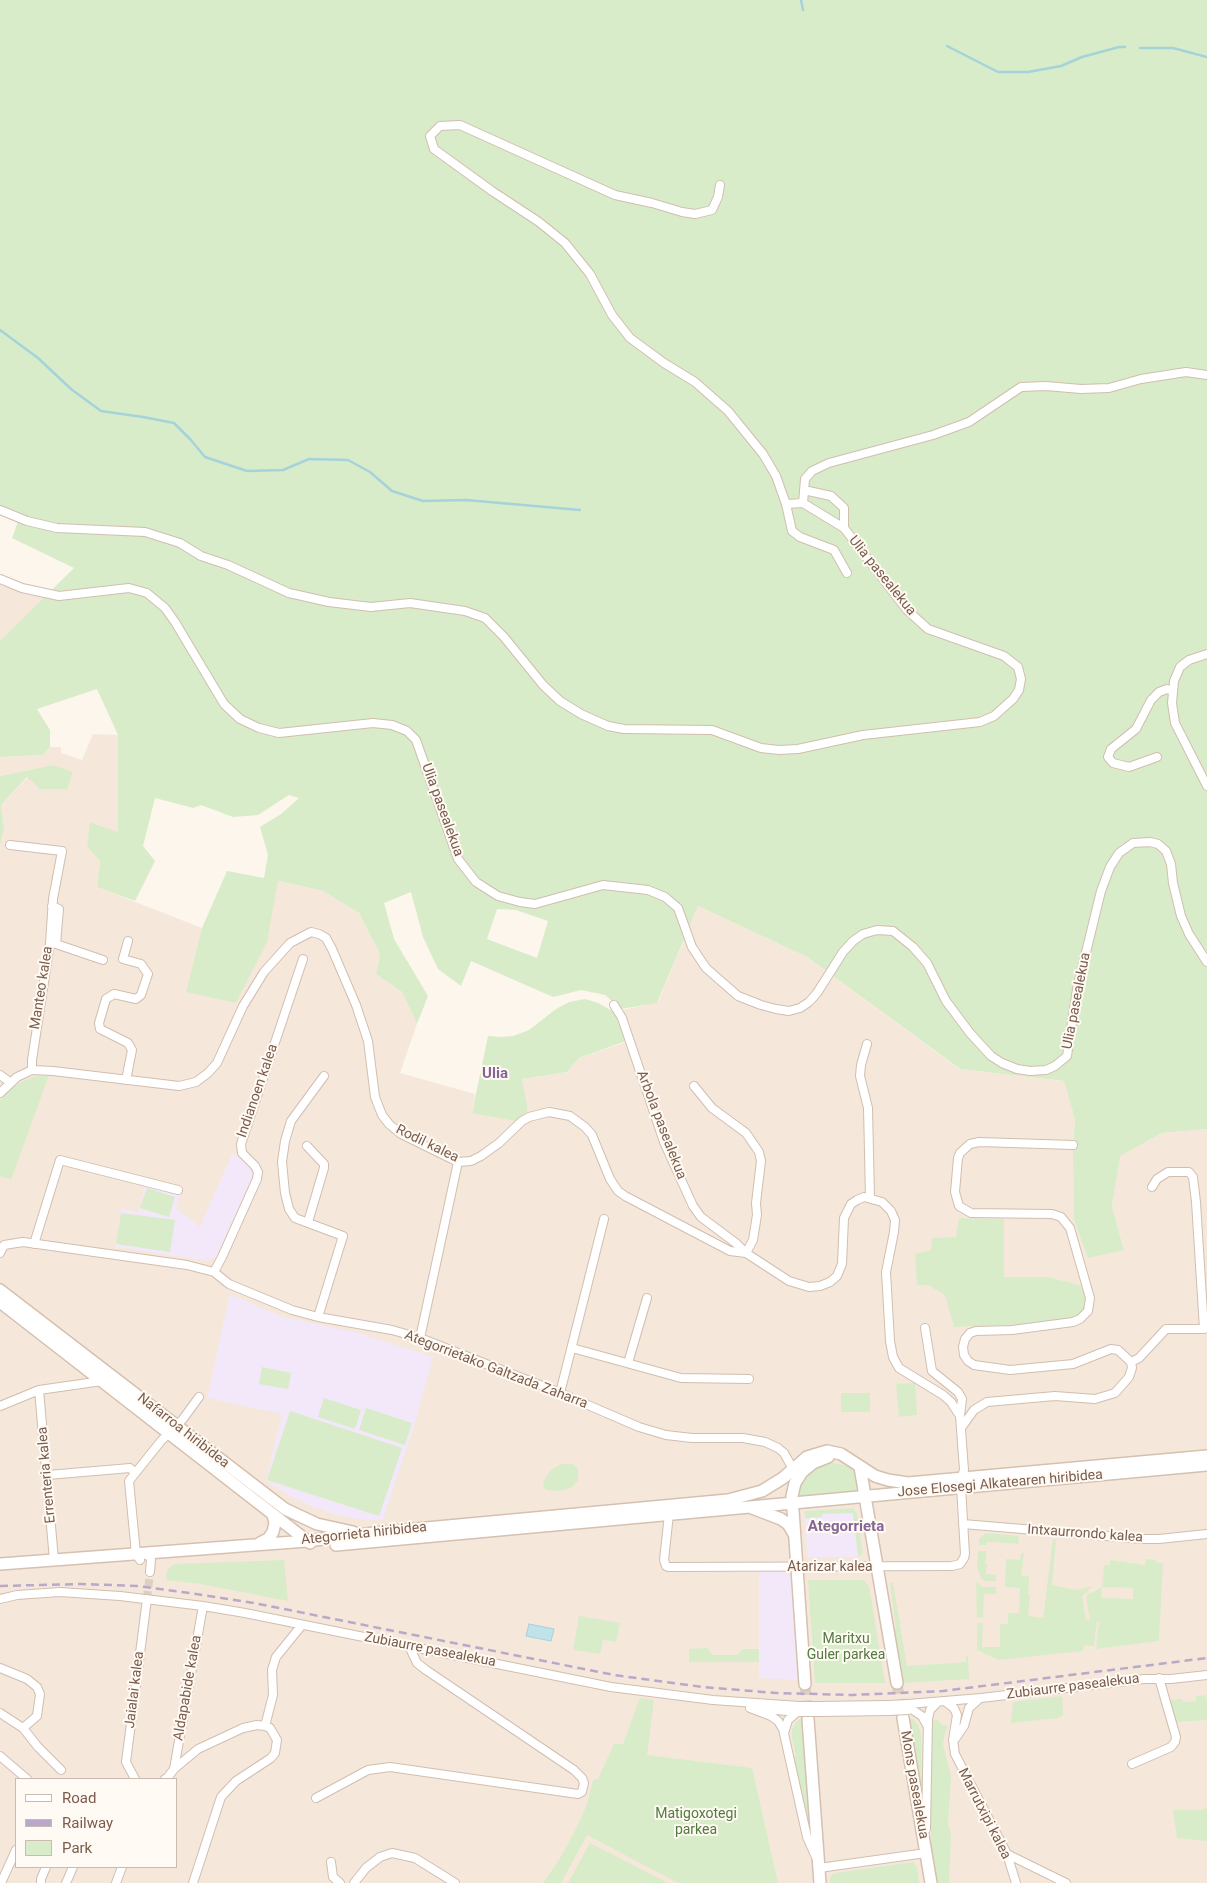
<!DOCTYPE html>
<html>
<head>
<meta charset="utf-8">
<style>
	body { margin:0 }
	#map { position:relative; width:1207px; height:1883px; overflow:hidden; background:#fdf6ec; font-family:Roboto,sans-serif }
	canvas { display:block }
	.legend { position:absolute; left:15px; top:1778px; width:162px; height:90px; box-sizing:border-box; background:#fffaf3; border:1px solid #cabbb1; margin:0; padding:6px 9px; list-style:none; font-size:15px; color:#7a5c4d }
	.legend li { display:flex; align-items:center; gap:10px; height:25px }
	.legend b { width:25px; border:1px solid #cabbb1 }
</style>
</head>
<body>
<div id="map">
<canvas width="1207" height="1883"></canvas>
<ul class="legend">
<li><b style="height:6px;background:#fff"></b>Road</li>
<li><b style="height:6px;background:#b9a8c9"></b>Railway</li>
<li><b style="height:14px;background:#d8ecc9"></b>Park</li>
</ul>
</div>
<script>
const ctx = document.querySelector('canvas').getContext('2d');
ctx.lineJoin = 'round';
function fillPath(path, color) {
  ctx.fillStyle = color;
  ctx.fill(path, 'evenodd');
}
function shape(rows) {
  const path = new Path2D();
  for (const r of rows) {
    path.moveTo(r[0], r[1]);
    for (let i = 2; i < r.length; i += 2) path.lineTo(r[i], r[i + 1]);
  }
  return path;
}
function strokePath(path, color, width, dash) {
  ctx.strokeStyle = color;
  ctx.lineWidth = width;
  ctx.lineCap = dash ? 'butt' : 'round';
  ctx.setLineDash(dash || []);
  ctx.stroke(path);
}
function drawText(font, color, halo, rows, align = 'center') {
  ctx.font = font + ' Roboto,sans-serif';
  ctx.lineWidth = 4;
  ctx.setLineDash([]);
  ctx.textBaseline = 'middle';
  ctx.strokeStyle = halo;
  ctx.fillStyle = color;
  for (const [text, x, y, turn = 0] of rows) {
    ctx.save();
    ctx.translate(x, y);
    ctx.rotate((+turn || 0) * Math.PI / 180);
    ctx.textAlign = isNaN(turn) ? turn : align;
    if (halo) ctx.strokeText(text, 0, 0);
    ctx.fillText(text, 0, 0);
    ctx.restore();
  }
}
fillPath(shape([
	[0,585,22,593,45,598,0,641],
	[93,734,118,735,118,833,91,822,87,847,100,861,97,887,202,928,186,992,277,881,323,891,359,913,380,954,376,974,402,992,417,1024,400,1073,475,1094,472,1113,528,1110,522,1079,567,1072,579,1058,626,1042,614,1012,658,1002,698,906,807,957,959,1069,1064,1081,1075,1120,1073,1145,1124,1250,1112,1206,1119,1156,1162,1133,1207,1129,1207,1883,0,1883,0,845,4,830,1,805,28,777,53,765,0,776,0,757,43,755,50,747,61,747,61,753,82,760],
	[16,1779,176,1779,176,1867,16,1867]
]), '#f5e8da');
fillPath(shape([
	[233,1152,251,1168,253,1175,217,1256,208,1261,116,1247,121,1208,139,1213,145,1184,180,1194,176,1208,200,1227],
	[230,1294,283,1317,363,1334,433,1357,415,1423,383,1520,356,1519,334,1514,311,1506,288,1495,266,1481,282,1414,207,1398],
	[853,1508,857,1514,863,1553,861,1555,858,1557,808,1557,804,1512],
	[759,1571,784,1571,792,1576,798,1680,759,1678]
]), '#f3e8fa');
fillPath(shape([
	[0,0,1207,0,1207,1129,1162,1133,1120,1156,1112,1206,1124,1250,1088,1258,1074,1219,1073,1145,1075,1120,1064,1081,960,1069,807,957,698,906,657,1003,621,1009,605,995,581,990,553,997,471,961,461,986,438,969,423,937,411,892,384,903,394,939,428,996,417,1024,402,992,376,974,380,954,359,913,323,891,278,881,267,942,236,1003,186,992,202,928,227,871,264,878,268,855,260,827,281,814,299,798,289,795,258,815,233,817,201,805,193,808,155,798,143,846,155,861,135,901,97,887,100,861,87,847,90,822,118,832,118,735,97,689,37,709,50,730,50,747,43,755,0,757,0,641,74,568,12,538,20,516,0,507],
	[497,909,516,910,548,921,537,958,487,939],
	[53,765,73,772,67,789,40,789,27,777,1,805,4,830,0,845,0,776],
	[585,999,598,1003,614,1012,626,1041,579,1058,567,1072,522,1079,528,1110,516,1121,472,1113,488,1036,501,1037,513,1036,529,1030,556,1009,569,1002],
	[49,1075,11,1180,0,1176,0,1100,13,1087,22,1082,33,1077],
	[147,1188,175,1197,169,1217,140,1208],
	[121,1213,175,1220,170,1252,116,1244],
	[959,1218,1004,1219,1004,1277,1048,1277,1083,1286,1088,1299,1086,1310,1079,1316,1066,1319,1027,1324,954,1327,945,1295,928,1285,917,1285,915,1254,931,1250,932,1238,956,1237],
	[262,1367,291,1373,288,1389,259,1384],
	[915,1383,917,1415,899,1417,896,1384],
	[841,1393,870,1393,870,1412,841,1412],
	[324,1398,361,1410,355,1429,318,1417],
	[366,1408,412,1423,405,1445,359,1430],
	[290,1411,402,1448,379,1516,267,1480],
	[833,1463,852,1467,855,1472,858,1491,800,1497,797,1495,798,1487,803,1478,817,1466],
	[564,1464,572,1464,578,1469,578,1481,571,1488,557,1491,547,1490,543,1487,544,1481,549,1472,559,1465],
	[853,1508,857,1514,863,1553,858,1557,853,1513,822,1514,822,1517,805,1518,804,1512,806,1511],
	[986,1533,1019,1536,1018,1544,997,1542,987,1542,987,1545,979,1545,979,1539],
	[1053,1539,1056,1539,1052,1585,1076,1590,1093,1586,1082,1596,1086,1620,1090,1620,1086,1596,1102,1587,1104,1565,1110,1565,1110,1560,1145,1565,1146,1559,1155,1560,1155,1562,1163,1563,1159,1641,1096,1649,1099,1622,1097,1621,1094,1646,1084,1645,1083,1651,999,1660,977,1650,977,1623,983,1623,982,1647,1000,1647,1000,1624,1008,1624,1008,1613,1019,1613,1020,1588,1005,1587,1006,1559,1020,1560,1021,1553,1024,1553,1021,1576,1029,1576,1028,1594,1030,1595,1028,1616,1043,1618],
	[1102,1587,1133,1588,1133,1599,1101,1598],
	[978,1551,987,1551,985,1564,988,1565,988,1567,986,1567,986,1574,996,1575,996,1581,985,1581,981,1578,977,1567],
	[284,1560,288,1601,200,1584,166,1580,167,1570,174,1564],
	[808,1580,864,1580,869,1586,885,1683,815,1683],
	[976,1582,983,1587,996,1587,996,1594,984,1594,983,1618,977,1617],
	[890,1583,893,1583,907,1666,966,1662,966,1656,968,1656,969,1679,903,1683,893,1630,896,1629],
	[579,1616,620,1623,616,1642,603,1640,600,1654,573,1650],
	[707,1648,713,1655,737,1655,743,1649,759,1649,759,1662,689,1662,689,1649],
	[1205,1695,1207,1700,1207,1720,1176,1722,1170,1703,1171,1700,1182,1699,1183,1702,1196,1701,1196,1696],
	[1062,1696,1063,1710,1063,1715,1058,1718,1011,1723,1013,1702],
	[640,1698,654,1700,647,1755,752,1768,778,1883,678,1883,587,1835,561,1883,543,1883,559,1860,574,1833,586,1807,593,1780,598,1779,614,1744,623,1744],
	[802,1718,811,1838,792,1757,796,1756,792,1738,792,1730,796,1722],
	[907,1718,913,1719,918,1725,921,1733,922,1801],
	[937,1719,941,1724,948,1726,945,1732,943,1744,951,1776,948,1823,951,1835,949,1883,936,1883,931,1851,931,1721],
	[1207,1808,1207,1841,1177,1838,1173,1810,1200,1810],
	[590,1843,668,1883,568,1883],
	[913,1862,917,1867,919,1883,830,1883,830,1877,835,1873]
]), '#d8ecc9');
const water = shape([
	[529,1624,554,1629,551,1641,526,1636,529,1624]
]);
fillPath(water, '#bfe3e8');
strokePath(water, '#a5d3da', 1);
strokePath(shape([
	[801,0,803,10],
	[947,46,998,72,1028,72,1061,66,1082,57,1119,47,1125,47],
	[1140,48,1173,48,1207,57],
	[0,330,38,358,71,389,101,411,143,417,174,423,190,439,205,457,247,471,283,470,309,459,348,460,370,472,392,491,423,501,466,500,580,510]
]), '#a5d3da', 2.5);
strokePath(shape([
	[147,1599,150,1572]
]), '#dcd0c4', 8, [8, 4]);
strokePath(shape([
	[897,1683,902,1716],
	[805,1684,808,1717]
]), '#dcd0c4', 11, [11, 5.5]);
const street = shape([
	[720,185,718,197,712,210,695,214,682,212,652,203,615,195,460,125,440,126,430,136,434,149,492,191,539,222,565,243,590,274,612,315,630,338,664,363,695,382,728,411,763,454,776,476,786,504,792,531,800,537,834,550,847,573],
	[804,490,831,496,844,508,844,528],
	[803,503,805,479,812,471,829,463,933,435,969,422,1021,387,1046,386,1081,389,1109,388,1141,379,1186,372,1207,375],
	[0,510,27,521,57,528,145,532,180,543,201,556,228,565,289,593,329,602,371,607,410,603,465,611,485,618,504,637,543,685,560,701,581,714,608,726,624,729,712,730,761,748,779,750,798,749,863,735,980,722,994,716,1013,699,1019,690,1021,679,1018,667,1004,656,928,629,907,610,844,528,803,503,786,504],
	[0,579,22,588,59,596,129,588,147,593,165,608,175,622,224,704,240,719,259,728,279,733,373,723,392,725,407,731,416,740,458,859,476,882,498,896,520,902,535,904,603,885,648,890,665,897,678,908,692,947,706,968,738,996,761,1005,776,1009,789,1011,800,1008,809,1002,817,993,843,952,853,941,863,934,877,930,893,931,913,947,927,963,946,1001,970,1033,991,1056,1002,1063,1017,1069,1030,1071,1046,1070,1055,1066,1067,1056,1077,989,1101,891,1110,867,1119,853,1133,843,1150,842,1158,844,1166,851,1171,864,1173,883,1181,916,1189,934,1207,962],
	[1207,654,1189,660,1180,667,1174,681,1172,703,1175,723,1207,786],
	[1157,757,1129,767,1113,763,1108,757,1111,749,1136,729,1151,700,1159,692,1167,689,1173,691],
	[10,845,62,851,53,899,50,943,32,1060,32,1070],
	[52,906,59,909,56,944,103,960],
	[614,1005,622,1018,664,1142,693,1206,701,1217,737,1244,746,1253],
	[867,1044,861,1065,860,1076,868,1108,870,1198],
	[0,1075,10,1082],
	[126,1080,132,1050,128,1043,100,1029,99,1023,106,999,114,994,136,999,141,995,148,974,141,964,123,959,128,941],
	[694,1086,712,1108,746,1133,759,1152,761,1161,756,1203,757,1215,753,1240,746,1253],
	[0,1093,17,1077,32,1070,53,1071,179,1086,196,1082,208,1073,217,1063,243,1006,264,972,290,943,311,932,319,934,326,938,332,949,356,1005,368,1041,375,1097,382,1115,389,1124,401,1134,458,1162,471,1161,481,1156,499,1143,522,1121,529,1117,549,1112,570,1116,585,1127,592,1135,610,1179,618,1191,625,1196,730,1251,746,1253,789,1281,809,1287,820,1286,830,1282,837,1276,842,1264,844,1218,851,1204,857,1200,864,1197,882,1202,891,1211,895,1220,894,1232,886,1272,890,1341,893,1357,899,1368,943,1395,951,1402,960,1416,964,1470,961,1479,961,1487,965,1554,964,1558,960,1564,952,1566,668,1567,666,1566,664,1560,669,1514],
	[307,1146,324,1164,324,1168,308,1222],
	[34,1244,60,1160,178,1190],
	[0,1253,4,1245,23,1242,187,1265,214,1272,229,1284,292,1310,318,1317,392,1330,420,1338,560,1393,639,1427,666,1435,692,1438,743,1438,765,1442,778,1448,784,1453,794,1471],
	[214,1272,222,1257,257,1179,258,1172,255,1166,242,1153,241,1144,303,959],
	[318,1317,343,1236,295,1218,289,1209,285,1193,282,1162,285,1141,291,1121,324,1076],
	[925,1328,932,1371,958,1392,962,1399,960,1416],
	[420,1338,458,1162],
	[572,1348,681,1378,749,1379],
	[1131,1362,1139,1358,1166,1329,1204,1329,1196,1202,1193,1177,1189,1172,1168,1172,1157,1179,1152,1187],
	[628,1363,647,1298],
	[39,1390,54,1560],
	[560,1393,604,1219],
	[0,1406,39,1390,102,1381],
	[961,1428,974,1410,987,1402,1055,1396,1095,1399,1115,1393,1129,1377,1132,1368,1131,1362,1118,1350,1111,1349,1073,1364,1010,1370,974,1365,968,1361,964,1355,963,1347,965,1339,970,1333,976,1331,1012,1330,1073,1322,1080,1319,1088,1311,1090,1298,1070,1228,1061,1217,1052,1214,971,1213,959,1206,955,1192,958,1158,960,1153,970,1144,979,1142,1073,1145],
	[48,1475,130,1468,135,1473],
	[963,1524,1142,1539,1159,1539,1207,1534],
	[146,1553,151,1559,150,1572],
	[140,1560,136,1554,129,1481,161,1441,183,1419,199,1397],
	[0,1599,17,1595,60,1592,120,1596,203,1606,245,1613,611,1687,713,1700,799,1706],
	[0,1668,27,1679,37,1687,40,1694,37,1716,23,1728],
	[946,1702,954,1708,957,1715,953,1740,955,1754,1007,1854,1016,1883],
	[908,1704,981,1698,1144,1679,1171,1679,1207,1675],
	[818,1706,888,1705],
	[908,1707,922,1716,927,1725],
	[750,1708,771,1716,778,1721,783,1729,807,1837,816,1857],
	[762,1709,800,1712],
	[819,1712,889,1711],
	[0,1713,23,1728,38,1747,61,1770],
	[265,1726,273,1695,272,1670,276,1657,302,1625],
	[784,1733,788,1720,798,1711],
	[955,1739,964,1726,969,1708,979,1699],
	[0,1756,27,1779],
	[1132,1764,1171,1747,1175,1742,1176,1737,1159,1678],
	[174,1769,203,1606],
	[135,1779,126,1762,147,1599],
	[165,1779,168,1777,174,1769,198,1749,243,1728,257,1725,265,1726,270,1728,277,1740,275,1753,271,1758,236,1781,221,1797,193,1883],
	[316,1798,368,1770,390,1767,578,1794,582,1792,584,1783,582,1778,574,1770,426,1670,417,1663,409,1646],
	[926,1829,928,1719,930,1710,937,1703],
	[1007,1854,1066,1883],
	[331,1862,333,1877,340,1883],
	[819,1868,926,1853,926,1848],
	[1,1883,16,1850],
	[41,1883,41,1879,46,1867],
	[66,1883,73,1867],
	[116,1883,122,1867],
	[354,1883,366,1868,380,1857,392,1853,415,1858,455,1883]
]);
const secondary = shape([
	[0,1290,285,1509,317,1524,353,1532],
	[0,1302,310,1543],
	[860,1467,897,1683],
	[752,1508,781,1519,788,1524,794,1534],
	[260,1543,268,1539,273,1532,275,1523,273,1515],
	[336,1545,1207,1465],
	[0,1564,307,1541,383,1532,728,1500,762,1491,783,1478,807,1457,827,1451,841,1454,875,1476,888,1480,908,1483,1207,1456],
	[805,1684,792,1496,795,1483,802,1472,813,1463,828,1457],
	[903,1718,931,1883],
	[808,1719,820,1883]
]);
strokePath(street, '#d1beb0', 10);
strokePath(secondary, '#d6c0b0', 14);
strokePath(street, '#fff', 8);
strokePath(secondary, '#fff', 11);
strokePath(shape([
	[0,1586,81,1584,138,1586,196,1594,254,1603,614,1675,703,1687,776,1693,853,1695,943,1691,1207,1658]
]), '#b9a8c9', 2.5, [8, 5]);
const streetBridge = shape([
	[888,1705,908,1704],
	[799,1706,818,1706],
	[889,1711,908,1710],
	[800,1712,819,1712]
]);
strokePath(streetBridge, '#d1beb0', 10, []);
strokePath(streetBridge, '#fff', 8);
drawText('14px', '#7a5c4d', '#fffaf3', [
	["Ulia pasealekua",882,576,51],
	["Ulia pasealekua",442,810,70],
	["Manteo kalea",42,988,-81],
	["Ulia pasealekua",1077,1001,-79],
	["Indianoen kalea",258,1091,-71],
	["Arbola pasealekua",661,1125,69],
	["Rodil kalea",427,1144,26],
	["Ategorrietako Galtzada Zaharra",496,1370,21],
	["Nafarroa hiribidea",183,1431,38],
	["Errenteria kalea",47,1475,-95],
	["Jose Elosegi Alkatearen hiribidea",1000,1484,-5],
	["Ategorrieta hiribidea",364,1534,-6],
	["Intxaurrondo kalea",1085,1534,4],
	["Atarizar kalea",830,1567],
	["Zubiaurre pasealekua",430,1650,11],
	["Zubiaurre pasealekua",1073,1687,-7],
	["Aldapabide kalea",188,1688,-80],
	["Jaialai kalea",135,1690,-83],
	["Mons pasealekua",914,1785,80],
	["Marrutxipi kalea",984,1814,63]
]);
drawText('14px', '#537a41', '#fffaf3', [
	["Maritxu",846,1639],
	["Guler parkea",846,1655],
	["Matigoxotegi",696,1814],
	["parkea",696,1830]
]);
drawText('bold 15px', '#846695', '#fffaf3', [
	["Ulia",495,1074],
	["Ategorrieta",846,1527]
]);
</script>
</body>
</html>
